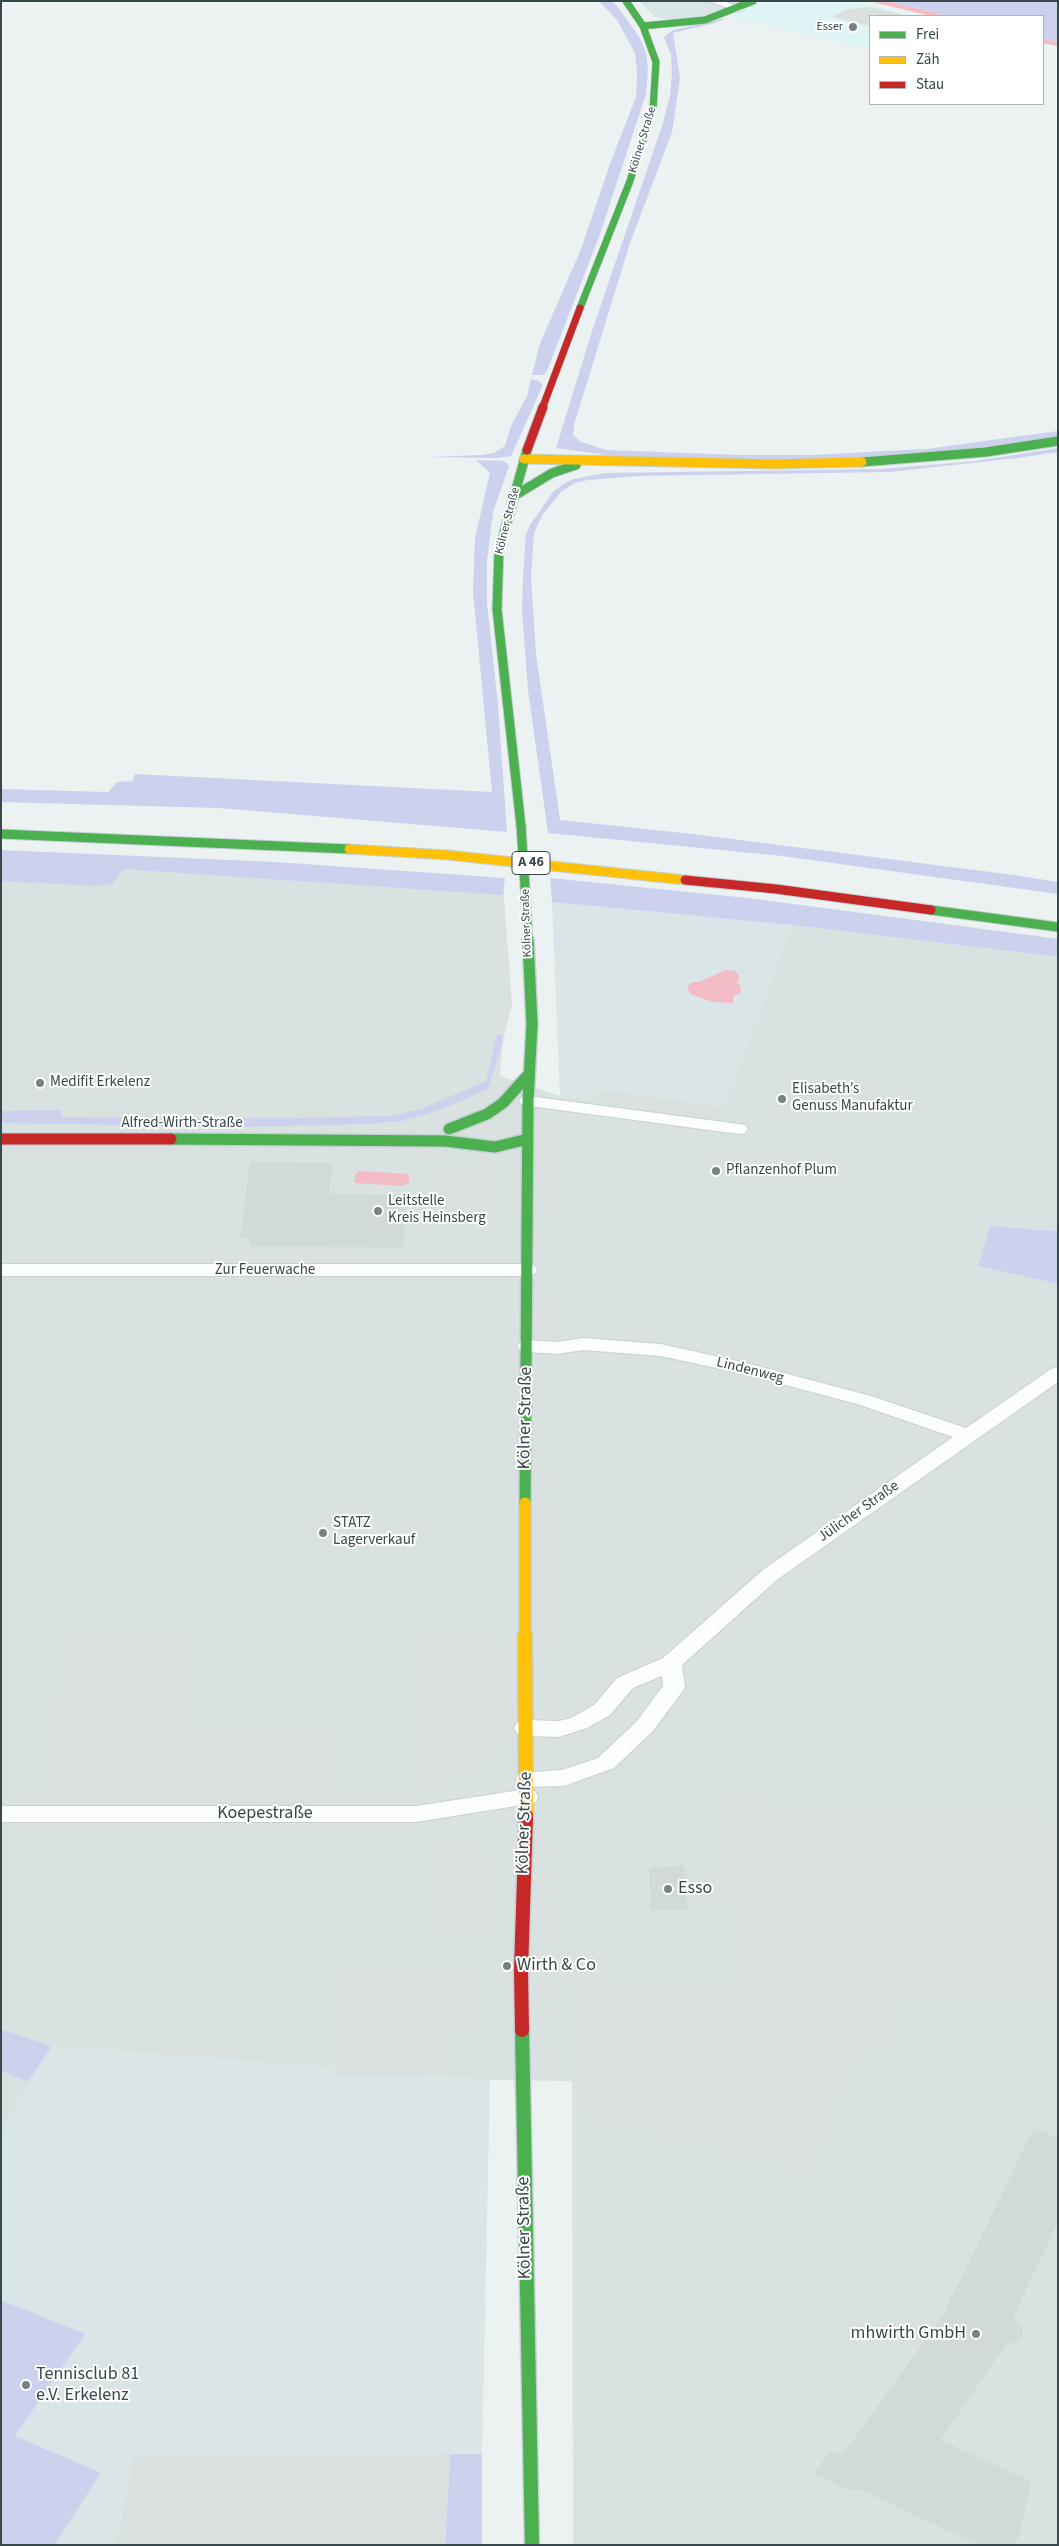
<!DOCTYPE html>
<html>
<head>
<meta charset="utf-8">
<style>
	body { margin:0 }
	#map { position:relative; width:1059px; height:2546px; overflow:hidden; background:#ecf2f2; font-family:"Source Sans 3",sans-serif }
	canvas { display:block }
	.frame { position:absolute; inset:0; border:2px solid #37494a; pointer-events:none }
	.legend { position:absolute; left:869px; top:15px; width:175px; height:90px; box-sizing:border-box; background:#fff; border:1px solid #afb6b7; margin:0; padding:6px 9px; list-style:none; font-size:15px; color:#37494a }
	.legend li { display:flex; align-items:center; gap:10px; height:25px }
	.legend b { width:25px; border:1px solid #afb6b7 }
</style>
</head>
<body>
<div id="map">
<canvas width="1059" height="2546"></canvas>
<div class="frame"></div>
<ul class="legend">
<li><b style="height:6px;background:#4caf50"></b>Frei</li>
<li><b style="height:6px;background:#ffc107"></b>Zäh</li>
<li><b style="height:6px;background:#c62828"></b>Stau</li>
</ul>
</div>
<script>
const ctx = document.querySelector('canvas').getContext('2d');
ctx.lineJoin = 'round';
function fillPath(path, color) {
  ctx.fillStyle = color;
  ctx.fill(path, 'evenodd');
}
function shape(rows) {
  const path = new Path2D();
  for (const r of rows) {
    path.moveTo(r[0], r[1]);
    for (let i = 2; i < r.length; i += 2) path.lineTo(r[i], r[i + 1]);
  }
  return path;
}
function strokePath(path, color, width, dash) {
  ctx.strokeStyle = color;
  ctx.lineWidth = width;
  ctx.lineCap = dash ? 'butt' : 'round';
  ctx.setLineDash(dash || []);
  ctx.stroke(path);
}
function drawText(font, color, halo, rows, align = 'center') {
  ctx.font = font + ' "Source Sans 3",sans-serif';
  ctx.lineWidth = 4;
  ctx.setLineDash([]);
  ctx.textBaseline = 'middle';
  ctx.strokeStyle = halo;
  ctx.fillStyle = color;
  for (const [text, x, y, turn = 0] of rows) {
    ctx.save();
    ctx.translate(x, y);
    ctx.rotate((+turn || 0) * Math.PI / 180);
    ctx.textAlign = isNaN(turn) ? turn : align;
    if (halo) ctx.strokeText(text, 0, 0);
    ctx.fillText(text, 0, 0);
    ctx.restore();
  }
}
fillPath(shape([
	[640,1,745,1,698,19,674,21,655,17],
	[552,902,792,925,725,1108,597,1089,592,1101,560,1096],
	[52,2046,490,2080,482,2454,134,2457,115,2545,1,2545,1,2137,28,2082]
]), '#d9e5e6');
fillPath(shape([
	[759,1,852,1,917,16,870,16,870,50,729,17]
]), '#dff5f5');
fillPath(shape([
	[1,856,503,884,512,1004,503,1041,500,1076,560,1096,592,1101,597,1089,725,1107,792,925,1058,957,1058,1231,990,1226,978,1266,1058,1284,1058,2545,573,2545,572,2081,490,2080,52,2046,1,2029],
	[1,2071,28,2082,1,2137]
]), '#d9e1e1');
fillPath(shape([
	[599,1,612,1,617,6,640,38,646,53,648,70,646,94,599,237,547,371,544,375,532,375,539,346,581,249,610,164,636,97,637,73,635,53,617,20],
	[886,1,1058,1,1058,42,1043,39,1043,16,949,16],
	[729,17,715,23,673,33,680,78,672,132,630,243,574,425,573,435,581,442,606,450,741,455,810,455,926,449,1058,431,1058,437,1001,447,919,456,821,460,620,457,556,448,592,331,663,123,670,96,672,73,671,55,664,37,673,30],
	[531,379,539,381,543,385,511,456,497,458,429,457,481,455,494,453,505,446,511,426,527,396],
	[1058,448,1058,452,1017,458,889,472,638,476,588,480,575,483,561,492,543,514,534,533,531,577,536,654,560,820,693,834,1014,875,1058,882,1058,894,782,856,548,833,528,690,522,611,523,576,526,534,530,525,553,492,563,484,573,479,605,473,881,469,976,461],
	[476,460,504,461,509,466,493,512,487,561,487,603,498,705,507,832,218,808,1,802,1,789,108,792,117,782,132,781,135,774,492,792,473,592,475,538,490,473],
	[1,850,276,862,505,878,503,895,123,869,112,884,96,886,1,881],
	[550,878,748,898,1037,936,1058,939,1058,957,792,925,552,902],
	[497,1034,502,1035,503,1041,488,1089,440,1110,403,1121,367,1124,245,1127,1,1123,1,1111,61,1110,61,1117,283,1118,389,1116,421,1109,486,1081],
	[990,1226,1058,1231,1058,1284,978,1266],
	[1,2029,52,2046,28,2082,1,2071],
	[1,2300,85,2334,15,2436,101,2473,54,2545,1,2545],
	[450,2454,482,2454,482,2545,445,2545]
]), '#ccd2ee');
fillPath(shape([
	[870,7,909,16,870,16,870,26,832,17,848,9],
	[616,1092,725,1108,720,1120,610,1104],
	[482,1174,482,1219,440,1219,440,1175],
	[308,1255,344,1255,344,1265,307,1265],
	[71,1640,191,1641,186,1728,327,1731,321,1807,46,1800],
	[497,1640,497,1739,481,1756,458,1772,417,1789,422,1641],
	[729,1804,1058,1823,1058,2000,883,1993,883,2047,853,2046,831,2108,805,2166,585,2112,586,1988,738,1990],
	[436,1845,470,1846,484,1854,490,1864,490,1935,436,1936],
	[473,1967,473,2021,436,2022,437,2075,335,2076,338,1968],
	[450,2454,445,2545,115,2545,134,2457]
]), '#dae0e0');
fillPath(shape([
	[726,970,735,971,740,977,737,981,741,988,740,993,733,996,733,1003,713,1002,690,994,687,988,692,982,699,982],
	[358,1171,409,1174,409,1182,403,1186,355,1183,355,1176]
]), '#f2bbc5');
strokePath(shape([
	[877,1,940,16],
	[1043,41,1058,44]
]), '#f2bbc5', 4);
const building = shape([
	[250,1162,332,1163,329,1194,406,1195,403,1247,250,1246,251,1238,241,1237,250,1162],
	[684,1866,687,1910,651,1910,650,1868,684,1866],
	[1034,2129,1058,2138,1058,2220,1013,2317,1021,2327,1022,2337,1018,2341,1006,2344,940,2440,1031,2482,1018,2538,1012,2545,980,2545,860,2489,849,2490,814,2473,831,2451,842,2456,946,2312,951,2295,953,2296,1034,2129]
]);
fillPath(building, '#d1d9d9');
strokePath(building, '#d2dbdb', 1);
const street = shape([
	[708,1,724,1,744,9,739,12,708,1],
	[528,1096,739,1124,745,1125,748,1129,745,1133,739,1134,522,1105,519,1101,522,1097,528,1096],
	[1,1264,528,1264,535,1266,537,1270,535,1274,528,1276,1,1276,1,1264],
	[583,1338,661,1344,750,1364,871,1396,966,1428,1051,1369,1058,1367,1058,1382,778,1579,682,1665,685,1687,682,1692,653,1731,614,1768,564,1786,527,1787,519,1785,516,1779,519,1773,562,1770,598,1758,637,1721,663,1686,662,1676,633,1688,610,1715,587,1728,559,1737,525,1736,517,1733,514,1728,517,1723,525,1720,559,1721,571,1718,594,1705,617,1678,663,1658,764,1569,953,1437,857,1404,748,1375,661,1356,583,1350,557,1354,527,1352,520,1350,517,1346,520,1342,527,1340,557,1342,583,1338],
	[527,1789,535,1791,538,1797,535,1803,416,1822,1,1822,1,1806,416,1806,527,1789]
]);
const fastFar3 = shape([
	[643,26,705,20,753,1],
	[580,308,630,181,653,109,656,62,643,26,626,1]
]);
const fastFar2 = shape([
	[862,462,986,452,1058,441],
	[514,496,552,473,576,465],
	[521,826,497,609,499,551,527,450],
	[1,834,349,849],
	[526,902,528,942],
	[931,910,1058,927]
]);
const fastFar1 = shape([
	[449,1129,487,1114,503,1103,529,1074],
	[171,1139,445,1141,495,1147,528,1139],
	[525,1503,528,1101,532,1024,528,940]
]);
const fast = shape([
	[522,2030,532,2545]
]);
const slowFar2 = shape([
	[524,459,774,464,862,462],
	[349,849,447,855,685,880]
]);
const slowFar1 = shape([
	[525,1503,525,1638]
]);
const slow = shape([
	[525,1636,526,1816]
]);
const jamFar3 = shape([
	[542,409,580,308]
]);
const jamFar2 = shape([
	[527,450,543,407],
	[685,880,776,889,931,910]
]);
const jamFar1 = shape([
	[1,1139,171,1139]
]);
const jam = shape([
	[522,2030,521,1970,526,1816]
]);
strokePath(street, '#c9d0d0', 2);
strokePath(fastFar3, '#c4d1d3', 8);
strokePath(fastFar2, '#c4d1d3', 11);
strokePath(fastFar1, '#c4d1d3', 14);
strokePath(fast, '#c4d1d3', 17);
strokePath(slowFar2, '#c4d1d3', 11);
strokePath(slowFar1, '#c4d1d3', 14);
strokePath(slow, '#c4d1d3', 17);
strokePath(jamFar3, '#c4d1d3', 8);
strokePath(jamFar2, '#c4d1d3', 11);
strokePath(jamFar1, '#c4d1d3', 14);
strokePath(jam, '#c4d1d3', 17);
fillPath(street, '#fcfdfd');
strokePath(fastFar3, '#4caf50', 7);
strokePath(fastFar2, '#4caf50', 9);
strokePath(fastFar1, '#4caf50', 11);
strokePath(fast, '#4caf50', 14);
strokePath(slowFar2, '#ffc107', 9);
strokePath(slowFar1, '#ffc107', 11);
strokePath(slow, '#ffc107', 14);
strokePath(jamFar3, '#c62828', 7);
strokePath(jamFar2, '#c62828', 9);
strokePath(jamFar1, '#c62828', 11);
strokePath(jam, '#c62828', 14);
const fastBridge = shape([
	[521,826,526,902]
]);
strokePath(fastBridge, '#c4d1d3', 11, []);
strokePath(fastBridge, '#4caf50', 9);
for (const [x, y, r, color] of [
	[853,27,5,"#768485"],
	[40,1083,5,"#768485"],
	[782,1099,5,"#768485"],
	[716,1171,5,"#768485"],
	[378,1211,5,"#768485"],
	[323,1533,5,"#768485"],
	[668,1889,5,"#768485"],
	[507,1966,5,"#768485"],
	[976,2334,5,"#768485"],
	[26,2385,5,"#768485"]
]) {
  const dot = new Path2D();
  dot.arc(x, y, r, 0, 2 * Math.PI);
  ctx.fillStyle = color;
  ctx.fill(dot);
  strokePath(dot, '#fff', 2);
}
drawText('12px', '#37494a', '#fff', [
	["Esser",843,27]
], 'right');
drawText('12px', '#37494a', '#fff', [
	["Kölner Straße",643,140,-73],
	["Kölner Straße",508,521,-76],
	["Kölner Straße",527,923,-92]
]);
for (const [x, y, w] of [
	[531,863,38]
]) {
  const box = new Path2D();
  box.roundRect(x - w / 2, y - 11.5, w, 23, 4);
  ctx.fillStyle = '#fff';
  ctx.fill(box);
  strokePath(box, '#37494a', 1);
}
drawText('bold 14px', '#37494a', null, [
	["A 46",531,863]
]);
drawText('15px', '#37494a', '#fff', [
	["Medifit Erkelenz",50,1083],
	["Elisabeth’s",792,1090],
	["Genuss Manufaktur",792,1107],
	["Pflanzenhof Plum",726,1171],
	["Leitstelle",388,1202],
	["Kreis Heinsberg",388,1219],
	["STATZ",333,1524],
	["Lagerverkauf",333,1541]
], 'left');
drawText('15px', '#37494a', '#fff', [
	["Alfred-Wirth-Straße",182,1124],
	["Zur Feuerwache",265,1271],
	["Lindenweg",750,1371,14],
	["Jülicher Straße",859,1512,-35]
]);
drawText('18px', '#37494a', '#fff', [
	["Kölner Straße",526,1418,-89],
	["Koepestraße",265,1814],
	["Kölner Straße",525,1823,-88],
	["Kölner Straße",525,2228,-91]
]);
drawText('18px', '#37494a', '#fff', [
	["Esso",678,1889],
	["Wirth & Co",517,1966],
	["mhwirth GmbH",966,2334,"right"],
	["Tennisclub 81",36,2375],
	["e.V. Erkelenz",36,2396]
], 'left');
</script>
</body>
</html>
